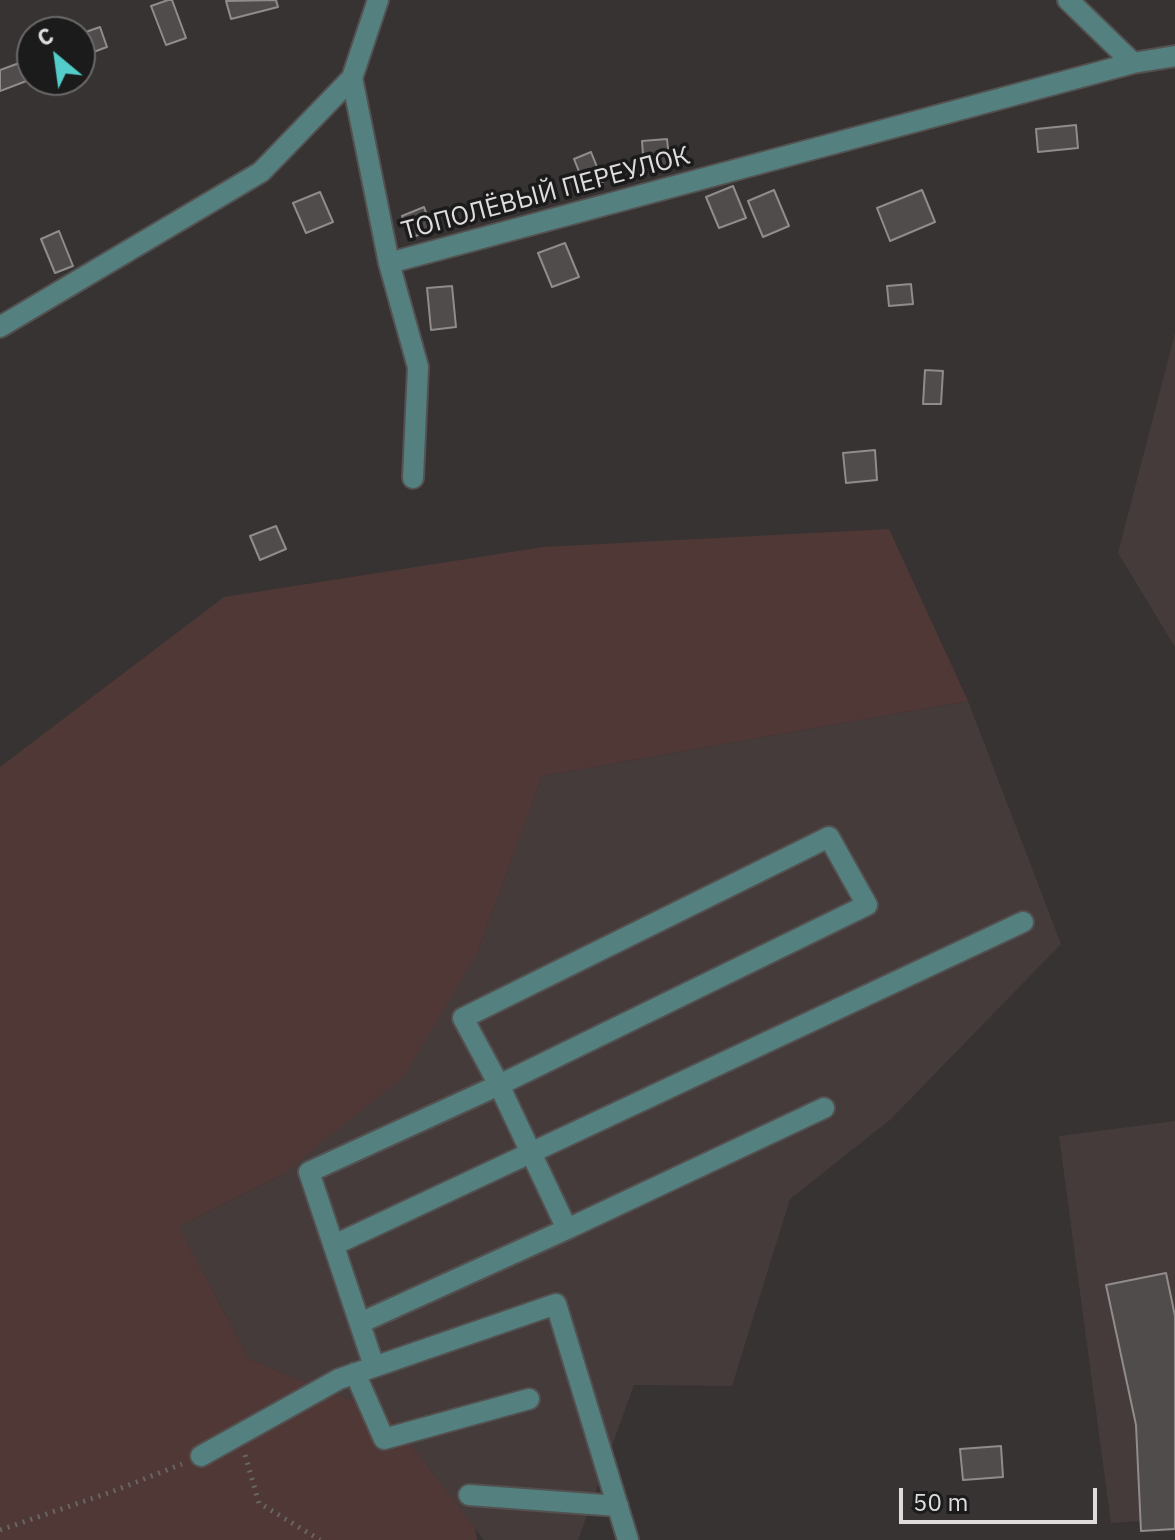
<!DOCTYPE html>
<html>
<head>
<meta charset="utf-8">
<style>
	body { margin:0 }
	#map { position:relative; width:1175px; height:1540px; overflow:hidden; background:#363332; font-family:"IBM Plex Sans",sans-serif }
	canvas { display:block }
	.north { position:absolute; left:16px; top:16px; width:80px; height:80px; box-sizing:border-box; background:#1c1b1b; border:2px solid #6a6868; border-radius:50%; rotate:331deg; font-size:22px; font-weight:700; line-height:32px; text-align:center; color:#dedcdc }
	.north::after { content:''; display:block; margin:auto; width:28px; height:36px; background:#53cdca; clip-path:polygon(50% 0,100% 100%,50% 72%,0 100%) }
	.scale { position:absolute; left:899px; top:1488px; width:198px; height:36px; box-sizing:border-box; border:4px solid #dedcdc; border-top:0; padding-left:10px; font-size:24px; line-height:28px; white-space:nowrap; color:#dedcdc; -webkit-text-stroke:6px #1c1b1b; paint-order:stroke }
</style>
</head>
<body>
<div id="map">
<canvas width="1175" height="1540"></canvas>
<div class="north">С</div>
<div class="scale">50 m</div>
</div>
<script>
const ctx = document.querySelector('canvas').getContext('2d');
ctx.lineJoin = 'round';
function fillPath(path, color) {
  ctx.fillStyle = color;
  ctx.fill(path, 'evenodd');
}
function shape(rows) {
  const path = new Path2D();
  for (const r of rows) {
    path.moveTo(r[0], r[1]);
    for (let i = 2; i < r.length; i += 2) path.lineTo(r[i], r[i + 1]);
  }
  return path;
}
function strokePath(path, color, width, dash) {
  ctx.strokeStyle = color;
  ctx.lineWidth = width;
  ctx.lineCap = dash ? 'butt' : 'round';
  ctx.setLineDash(dash || []);
  ctx.stroke(path);
}
function drawText(font, color, halo, rows, align = 'center') {
  ctx.font = font + ' "IBM Plex Sans",sans-serif';
  ctx.lineWidth = 7;
  ctx.setLineDash([]);
  ctx.textBaseline = 'middle';
  ctx.strokeStyle = halo;
  ctx.fillStyle = color;
  for (const [text, x, y, turn = 0] of rows) {
    ctx.save();
    ctx.translate(x, y);
    ctx.rotate((+turn || 0) * Math.PI / 180);
    ctx.textAlign = isNaN(turn) ? turn : align;
    if (halo) ctx.strokeText(text, 0, 0);
    ctx.fillText(text, 0, 0);
    ctx.restore();
  }
}
fillPath(shape([
	[1175,333,1175,647,1118,553],
	[968,701,1061,944,890,1120,790,1199,732,1386,634,1385,578,1540,484,1540,388,1415,249,1359,179,1227,283,1174,478,951,542,776],
	[1175,1121,1175,1519,1111,1523,1059,1136]
]), '#453b3a');
fillPath(shape([
	[889,529,968,701,542,776,478,951,404,1076,283,1174,179,1227,249,1359,388,1415,475,1528,477,1540,0,1540,0,767,224,597,543,547]
]), '#503836');
const building = shape([
	[168,0,172,0,186,38,166,45,151,6,168,0],
	[276,0,278,7,231,19,226,1,276,0],
	[100,27,107,47,80,57,80,34,100,27],
	[22,62,29,80,0,91,0,70,22,62],
	[1076,125,1078,148,1038,152,1036,129,1076,125],
	[667,139,670,167,644,169,642,141,667,139],
	[591,152,603,182,586,189,574,159,591,152],
	[733,186,746,218,719,228,706,197,733,186],
	[774,190,789,226,763,237,748,201,774,190],
	[922,190,935,222,890,241,877,208,922,190],
	[320,192,333,222,306,233,293,203,320,192],
	[424,207,432,229,411,238,402,216,424,207],
	[59,231,73,266,55,273,41,239,59,231],
	[565,243,579,277,552,287,538,253,565,243],
	[911,284,913,304,889,306,887,286,911,284],
	[452,286,456,327,431,330,427,288,452,286],
	[925,370,943,371,941,404,923,404,925,370],
	[875,450,877,480,846,483,843,453,875,450],
	[276,526,286,549,260,560,250,536,276,526],
	[1166,1273,1175,1316,1175,1529,1141,1531,1136,1425,1106,1285,1166,1273],
	[1001,1446,1003,1477,963,1480,960,1449,1001,1446]
]);
fillPath(building, '#4f4c4b');
strokePath(building, '#908c8c', 2);
const minor = shape([
	[1068,0,1133,63],
	[352,78,378,0],
	[389,263,418,367,413,478],
	[0,327,261,172,352,78,389,263,1133,63,1175,56],
	[334,1245,1023,922],
	[360,1323,567,1229],
	[374,1366,309,1172,499,1085,867,905,829,837,463,1018,499,1085,567,1229,824,1108],
	[355,1373,384,1439,529,1399],
	[201,1456,339,1379,556,1304,628,1540],
	[469,1495,618,1506]
]);
strokePath(minor, '#545151', 24);
strokePath(shape([
	[245,1455,259,1503,320,1540],
	[0,1530,111,1492,182,1464]
]), '#686665', 5, [2, 6]);
strokePath(minor, '#54807f', 20);
drawText('26px', '#dedcdc', '#1c1b1b', [
	["ТОПОЛЁВЫЙ ПЕРЕУЛОК",546,194,-15]
]);
</script>
</body>
</html>
